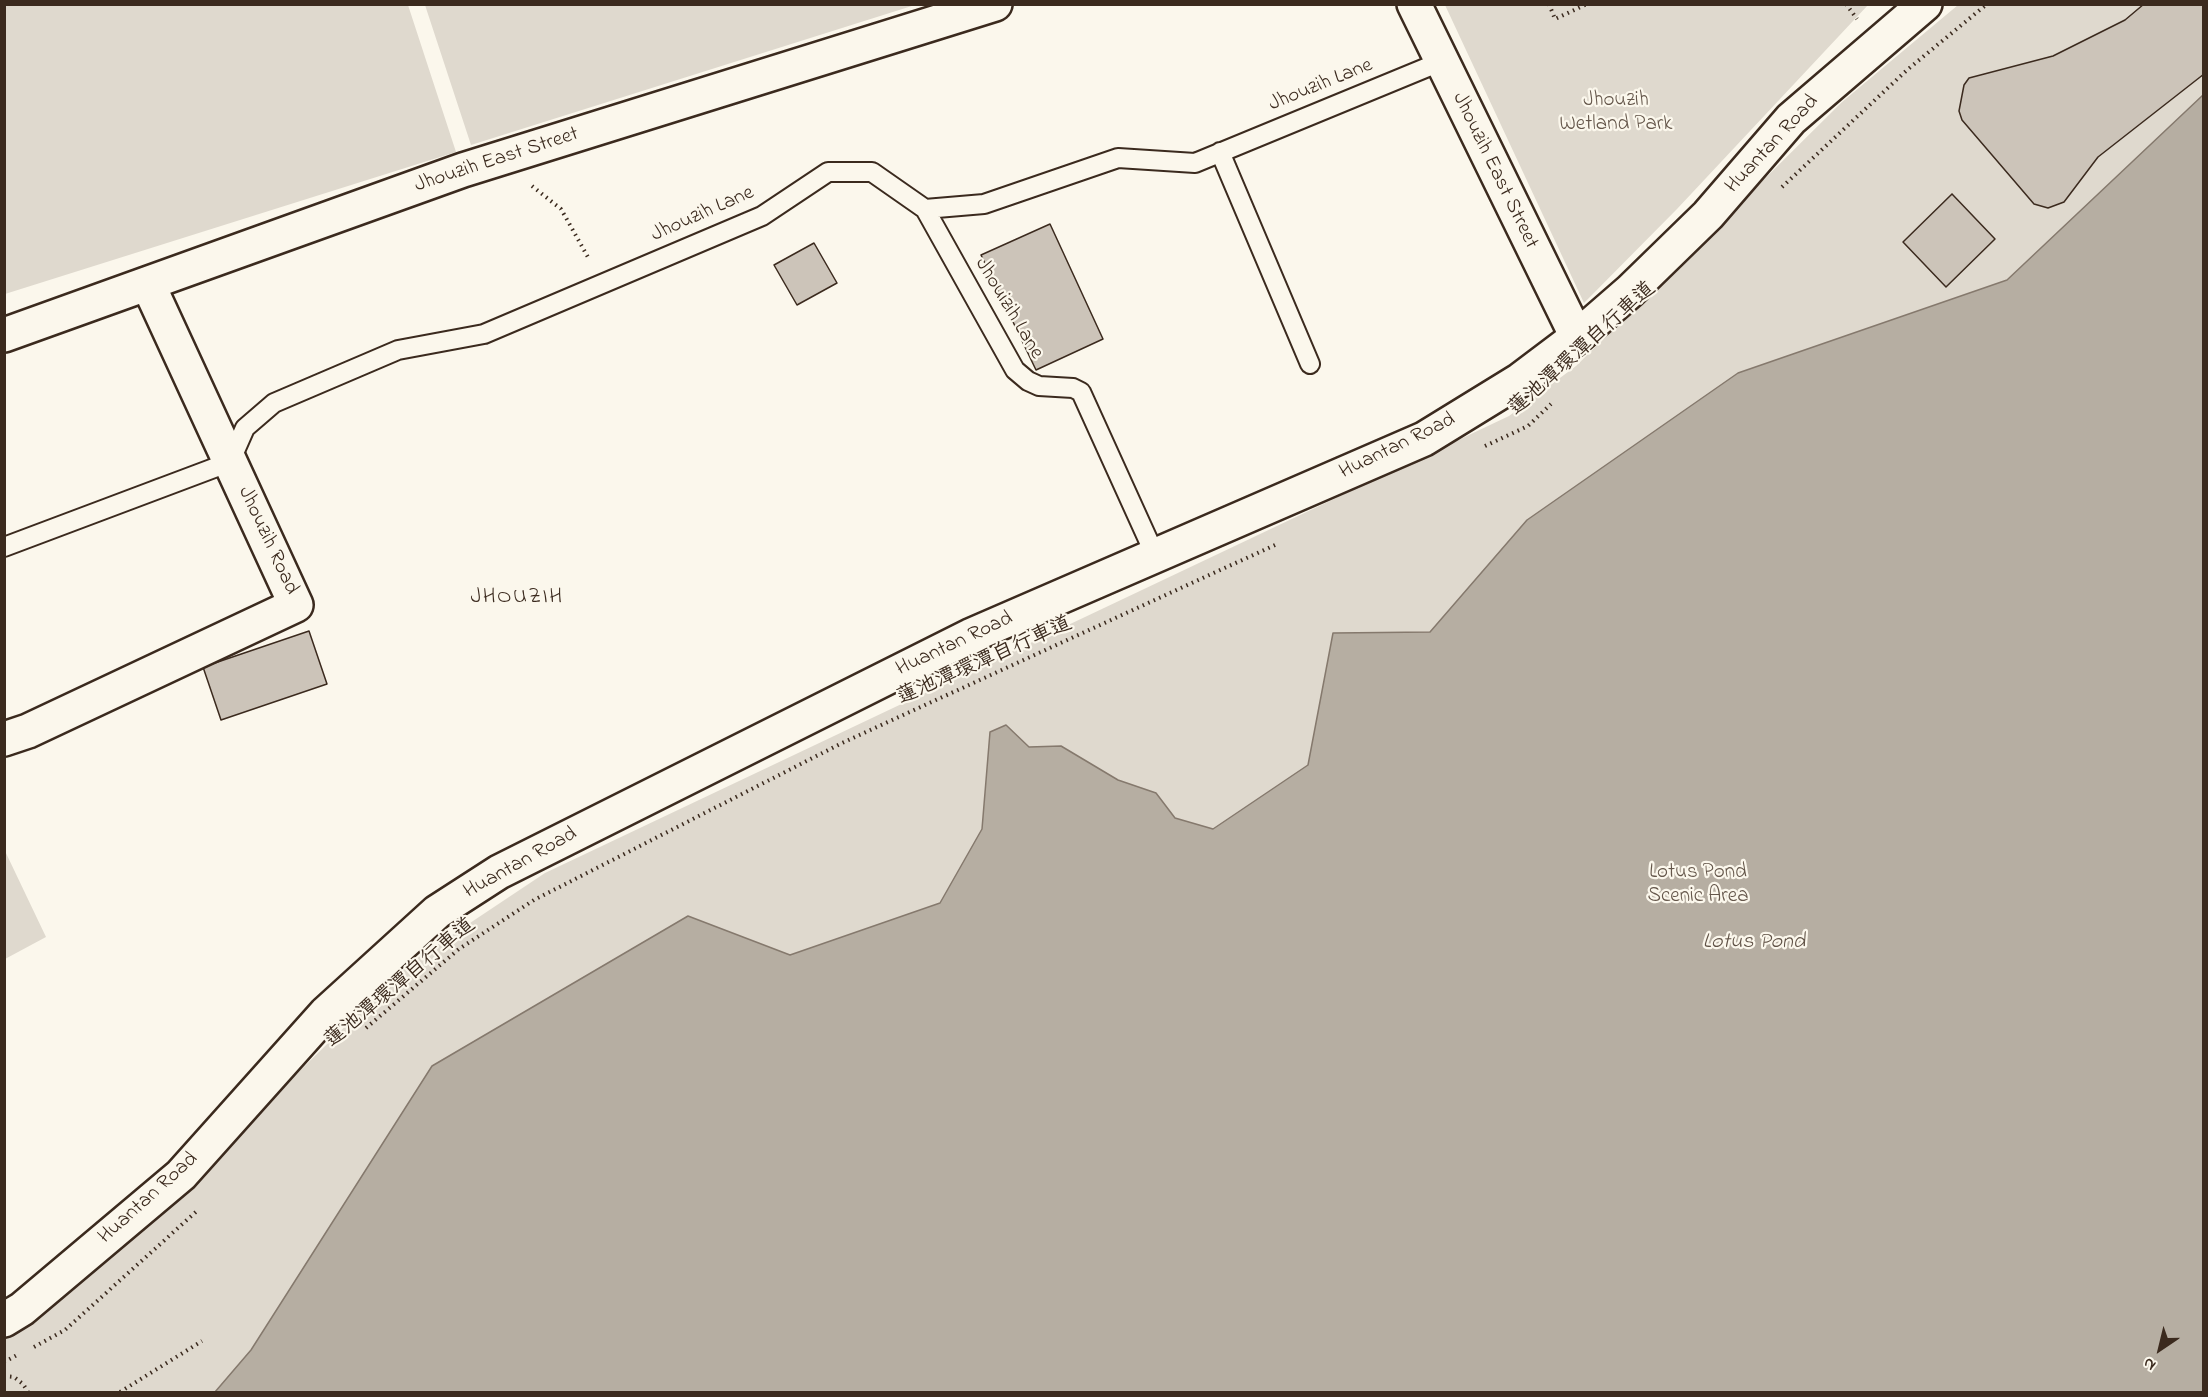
<!DOCTYPE html>
<html>
<head>
<meta charset="utf-8">
<style>
	body { margin:0 }
	#map { position:relative; width:2208px; height:1397px; overflow:hidden; background:#fbf7ec; font-family:"Indie Flower",sans-serif }
	canvas { display:block }
	.frame { position:absolute; inset:0; border:6px solid #3b2a1e; pointer-events:none }
	.north { position:absolute; left:2130px; top:1319px; width:60px; height:60px; -webkit-text-stroke:4px #fbf7ec; paint-order:stroke; rotate:215deg; font-size:16px; font-weight:700; line-height:24px; text-align:center; color:#3b2a1e }
	.north::after { content:''; display:block; margin:auto; width:21px; height:27px; background:#3b2a1e; clip-path:polygon(50% 0,100% 100%,50% 72%,0 100%) }
</style>
</head>
<body>
<div id="map">
<canvas width="2208" height="1397"></canvas>
<div class="frame"></div>
<div class="north">N</div>
</div>
<script>
const ctx = document.querySelector('canvas').getContext('2d');
ctx.lineJoin = 'round';
function fillPath(path, color) {
  ctx.fillStyle = color;
  ctx.fill(path, 'evenodd');
}
function shape(rows) {
  const path = new Path2D();
  for (const r of rows) {
    path.moveTo(r[0], r[1]);
    for (let i = 2; i < r.length; i += 2) path.lineTo(r[i], r[i + 1]);
  }
  return path;
}
function strokePath(path, color, width, dash) {
  ctx.strokeStyle = color;
  ctx.lineWidth = width;
  ctx.lineCap = dash ? 'butt' : 'round';
  ctx.setLineDash(dash || []);
  ctx.stroke(path);
}
function drawText(font, color, halo, rows, align = 'center') {
  ctx.font = font + ' "Indie Flower","LXGW WenKai TC",sans-serif';
  ctx.lineWidth = 4.5;
  ctx.setLineDash([]);
  ctx.textBaseline = 'middle';
  ctx.strokeStyle = halo;
  ctx.fillStyle = color;
  for (const [text, x, y, turn = 0] of rows) {
    ctx.save();
    ctx.translate(x, y);
    ctx.rotate((+turn || 0) * Math.PI / 180);
    ctx.textAlign = isNaN(turn) ? turn : align;
    if (halo) ctx.strokeText(text, 0, 0);
    ctx.fillText(text, 0, 0);
    ctx.restore();
  }
}
fillPath(shape([
	[5,4,408,5,456,152,5,294],
	[425,5,425,4,915,5,471,145],
	[1445,5,1868,5,1677,209,1584,303],
	[1958,5,2203,5,2203,1392,5,1392,5,1333,156,1218,276,1094,410,963,545,873,1509,416,1576,366,1842,102],
	[5,851,46,937,5,959,4,959]
]), '#dfd9ce');
const water = shape([
	[2203,95,2203,1392,215,1392,251,1350,432,1066,688,916,790,955,940,903,982,829,990,732,1006,725,1029,747,1061,746,1118,780,1156,793,1175,818,1213,829,1308,765,1333,633,1430,632,1527,520,1738,373,2007,280,2203,95]
]);
fillPath(water, '#b6aea2');
strokePath(water, '#85796d', 1.5);
const building = shape([
	[2144,4,2204,4,2204,74,2098,157,2064,202,2048,208,2034,204,1962,120,1959,111,1964,85,1969,78,2053,56,2125,20,2144,4],
	[1952,194,1995,239,1946,287,1903,242,1952,194],
	[1050,224,1103,339,1036,370,981,255,1050,224],
	[814,243,837,283,797,305,774,265,814,243],
	[309,631,327,684,221,720,203,667,309,631]
]);
fillPath(building, '#ccc4b9');
strokePath(building, '#3b2a1e', 1.5);
const service = shape([
	[1220,152,1310,364],
	[925,209,1015,370,1028,381,1039,386,1073,388,1081,392,1155,555],
	[4,547,230,462,245,428,274,403,398,350,484,334,762,216,828,172,872,172,925,209,984,204,1118,158,1195,163,1440,62]
]);
const minor = shape([
	[1414,4,1577,337],
	[4,335,463,170,995,4],
	[4,739,28,731,296,605,148,284],
	[4,1320,22,1309,181,1175,326,1013,437,912,499,872,970,636,1424,439,1520,380,1577,337,1630,291,1708,215,1791,119,1925,4]
]);
strokePath(service, '#3b2a1e', 22);
strokePath(minor, '#3b2a1e', 38);
strokePath(shape([
	[1549,4,1555,19,1587,4],
	[1846,4,1857,19],
	[532,186,561,209,589,259],
	[1782,187,1907,70,1987,4],
	[1485,446,1528,426,1551,404],
	[366,1028,459,949,534,900,842,743,1275,545],
	[34,1347,65,1330,198,1210],
	[4,1362,19,1354],
	[4,1376,14,1377,23,1384,28,1392],
	[120,1392,202,1341]
]), '#3b2a1e', 4, [1.5, 4.5]);
strokePath(service, '#fbf7ec', 18);
strokePath(minor, '#fbf7ec', 33);
drawText('21px', '#3b2a1e', '#fbf7ec', [
	["Jhouzih Lane",1321,86,-22],
	["Huantan Road",1773,145,-47],
	["Jhouzih East Street",497,161,-18],
	["Jhouzih East Street",1494,171,64],
	["Jhouzih Lane",703,215,-24],
	["Jhouizih Lane",1008,309,59],
	["蓮池潭環潭自行車道",1583,350,-42],
	["Huantan Road",1398,447,-26],
	["Jhouzih Road",267,541,65],
	["Huantan Road",955,645,-25],
	["蓮池潭環潭自行車道",985,662,-24],
	["Huantan Road",521,864,-29],
	["蓮池潭環潭自行車道",401,984,-40],
	["Huantan Road",149,1199,-42]
]);
drawText('21px', '#64564a', '#fbf7ec', [
	["Jhouzih",1616,102],
	["Wetland Park",1616,126],
	["Lotus Pond",1698,874],
	["Scenic Area",1698,898]
]);
ctx.letterSpacing = '1.5px';
drawText('22px', '#3b2a1e', '#fbf7ec', [
	["JHOUZIH",517,598]
]);
ctx.letterSpacing = '0px';
drawText('italic 22px', '#605246', '#fbf7ec', [
	["Lotus Pond",1754,943]
]);
</script>
</body>
</html>
